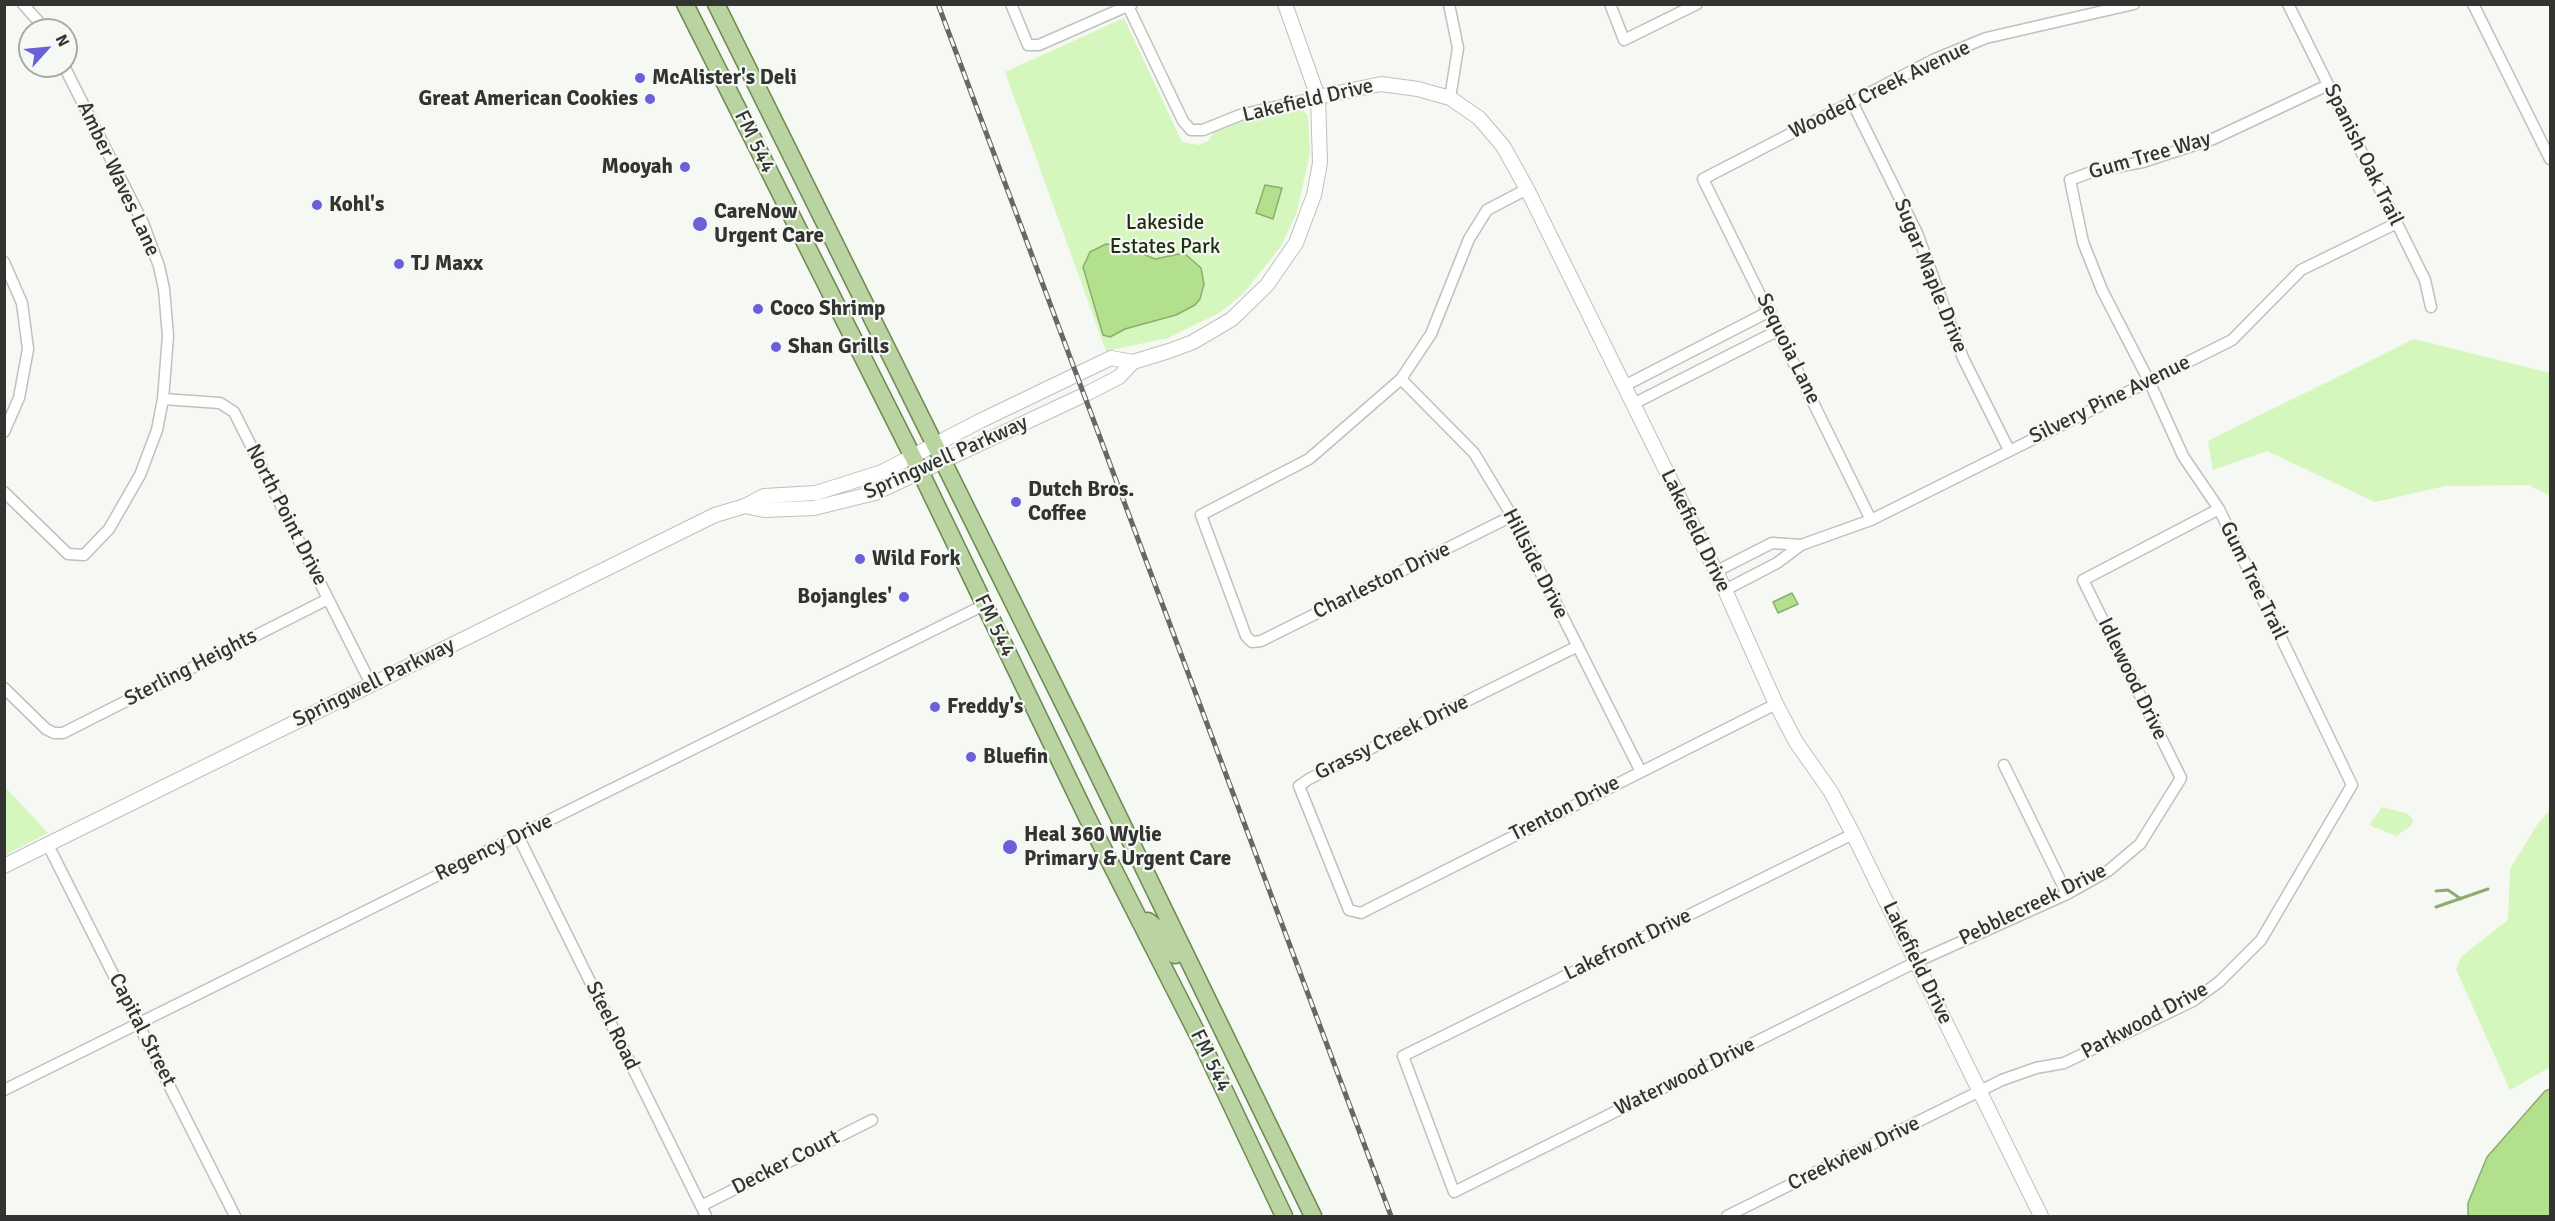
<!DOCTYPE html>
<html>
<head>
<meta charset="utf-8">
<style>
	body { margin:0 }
	#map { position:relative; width:2555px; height:1221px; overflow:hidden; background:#f5f8f3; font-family:Signika,sans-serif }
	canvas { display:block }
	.frame { position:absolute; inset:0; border:6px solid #333432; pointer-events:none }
	.north { position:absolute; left:18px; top:18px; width:60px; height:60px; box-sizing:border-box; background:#f5f8f3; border:2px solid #a7aaa6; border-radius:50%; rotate:63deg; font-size:16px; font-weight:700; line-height:24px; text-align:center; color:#333432 }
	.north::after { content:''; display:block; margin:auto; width:21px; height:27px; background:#6960da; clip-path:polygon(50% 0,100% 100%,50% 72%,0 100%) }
</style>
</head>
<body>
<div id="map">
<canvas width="2555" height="1221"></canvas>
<div class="frame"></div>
<div class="north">N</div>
</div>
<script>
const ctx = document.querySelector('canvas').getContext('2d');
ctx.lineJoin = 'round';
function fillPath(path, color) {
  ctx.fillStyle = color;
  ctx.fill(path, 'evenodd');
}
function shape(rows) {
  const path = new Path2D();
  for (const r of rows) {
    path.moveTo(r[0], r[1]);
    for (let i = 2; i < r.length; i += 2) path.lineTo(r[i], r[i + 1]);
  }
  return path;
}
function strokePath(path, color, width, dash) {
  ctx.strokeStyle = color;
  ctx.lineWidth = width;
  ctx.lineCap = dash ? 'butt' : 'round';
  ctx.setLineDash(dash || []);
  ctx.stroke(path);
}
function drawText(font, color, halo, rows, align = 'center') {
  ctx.font = font + ' Signika,sans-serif';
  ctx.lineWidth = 4.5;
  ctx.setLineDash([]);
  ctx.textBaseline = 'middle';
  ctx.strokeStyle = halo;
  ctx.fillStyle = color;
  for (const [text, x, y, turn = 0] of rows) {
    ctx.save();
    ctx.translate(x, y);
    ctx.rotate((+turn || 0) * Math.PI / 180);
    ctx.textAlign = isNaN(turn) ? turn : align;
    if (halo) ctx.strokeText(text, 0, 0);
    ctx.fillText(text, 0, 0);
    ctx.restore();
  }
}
fillPath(shape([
	[1124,18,1182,142,1199,145,1208,141,1214,132,1245,120,1301,109,1308,115,1310,152,1297,212,1281,246,1243,294,1219,313,1168,338,1106,351,1005,72],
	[2414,339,2550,373,2550,496,2529,485,2445,486,2375,502,2267,451,2213,470,2208,441],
	[5,787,48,833,5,855],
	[2382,807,2408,814,2413,820,2411,826,2396,836,2369,825],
	[2550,810,2550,1067,2510,1090,2456,969,2461,957,2508,920,2510,869,2537,825]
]), '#d5f6bc');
const water = shape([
	[1265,185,1282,188,1273,219,1256,213,1265,185],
	[1106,244,1124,246,1155,259,1184,253,1201,268,1204,284,1200,299,1195,305,1176,315,1125,329,1110,337,1103,335,1083,267,1090,252,1106,244],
	[1792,593,1798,604,1778,613,1773,602,1792,593],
	[2550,1089,2550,1216,2468,1216,2468,1203,2487,1157,2545,1091,2550,1089]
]);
fillPath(water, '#b2e08c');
strokePath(water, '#8cac71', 1.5);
strokePath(shape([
	[2436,891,2448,890,2461,899],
	[2436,907,2488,889]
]), '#8cac71', 3);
const minor = shape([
	[23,4,46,30],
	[1011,4,1028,45,1039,45,1132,4],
	[1449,4,1458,48,1450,98],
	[1610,4,1624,40,1697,4],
	[2288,4,2425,280,2431,307],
	[2473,4,2550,159],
	[1128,6,1183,121,1191,130,1203,130,1240,115,1318,97],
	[1852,102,1917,233,1963,358,2009,450],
	[4,262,22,303,28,349,19,398,4,432],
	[1401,379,1474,453,1512,516,1640,770],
	[1624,386,1770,311],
	[163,399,220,403,234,412,371,684],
	[1633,404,1779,330],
	[4,492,68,554,84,555,109,529,140,475,157,430,163,399,168,336,164,289,159,266,143,223,64,66],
	[1512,516,1261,641,1252,642,1246,636,1201,515,1309,459,1401,379,1431,334,1469,239,1487,210,1527,189],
	[1871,520,1703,179,1935,59,1986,38,2134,4],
	[1801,545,1871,520,2232,340,2301,270,2397,223],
	[1715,572,1772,543,1801,545,1777,563,1725,590],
	[1578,646,1309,779,1299,786,1349,910,1361,913,1776,704],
	[4,688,46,729,54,733,63,733,328,599],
	[2004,765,2067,894],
	[1853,834,1403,1056,1454,1192,1916,962,2067,894,2108,871,2140,844,2181,778,2083,580,2219,509],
	[518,836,706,1216],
	[48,845,235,1216],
	[4,1090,984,605],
	[701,1206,872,1120],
	[1727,1216,2002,1080,2036,1068,2064,1063,2193,1001,2219,982,2261,940,2352,785,2219,509,2183,456,2149,381,2102,290,2083,242,2070,180,2094,171,2143,162,2213,139,2328,85]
]);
const tertiary = shape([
	[1318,97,1381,84,1418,89,1450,98,1479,118,1503,146,1527,189,1725,590,1776,704,1796,742,1831,792,1853,834,2041,1216],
	[745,506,764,510,814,508,875,493,1086,394,1119,377,1133,362],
	[4,866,715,515,745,506,764,496,816,493,882,472,980,421,1111,358,1133,362,1169,351,1193,342,1232,319,1267,285,1296,243,1314,195,1320,163,1318,97,1285,4]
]);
const primary = shape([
	[685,4,921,473,1088,819,1201,1041,1284,1216],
	[716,4,1074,725,1313,1216],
	[1141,923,1148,921,1157,928,1175,955]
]);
strokePath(minor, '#bec1bc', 13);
strokePath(tertiary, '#bec1bc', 16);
strokePath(primary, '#6c8a51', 19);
strokePath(minor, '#fff', 10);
strokePath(tertiary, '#fff', 14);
strokePath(primary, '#b9d4a1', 16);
const rail = shape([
	[938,4,1391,1216]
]);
strokePath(rail, '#676865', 5);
strokePath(rail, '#f5f8f3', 3, [9]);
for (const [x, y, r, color] of [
	[640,78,6,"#6960da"],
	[650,99,6,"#6960da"],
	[685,167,6,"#6960da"],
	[317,205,6,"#6960da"],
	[700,224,8,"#6960da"],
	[399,264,6,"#6960da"],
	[758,309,6,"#6960da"],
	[776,347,6,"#6960da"],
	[1016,502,6,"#6960da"],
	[860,559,6,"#6960da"],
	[904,597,6,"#6960da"],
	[935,707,6,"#6960da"],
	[971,757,6,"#6960da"],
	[1010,847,8,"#6960da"]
]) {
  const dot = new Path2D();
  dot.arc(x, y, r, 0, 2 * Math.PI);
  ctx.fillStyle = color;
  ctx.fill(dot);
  strokePath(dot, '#f5f8f3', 2);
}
drawText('bold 21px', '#333432', '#f5f8f3', [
	["McAlister's Deli",652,78],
	["Great American Cookies",638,99,"right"],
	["Mooyah",673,167,"right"],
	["Kohl's",329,205],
	["CareNow",714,212],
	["Urgent Care",714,236],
	["TJ Maxx",411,264],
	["Coco Shrimp",770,309],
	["Shan Grills",788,347],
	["Dutch Bros.",1028,490],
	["Coffee",1028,514],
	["Wild Fork",872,559],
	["Bojangles'",892,597,"right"],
	["Freddy's",947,707],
	["Bluefin",983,757],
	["Heal 360 Wylie",1024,835],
	["Primary & Urgent Care",1024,859]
], 'left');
drawText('21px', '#333432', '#f5f8f3', [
	["Wooded Creek Avenue",1880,90,-26],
	["Lakefield Drive",1308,101,-13],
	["FM 544",754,142,64],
	["Spanish Oak Trail",2363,155,64],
	["Gum Tree Way",2150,156,-16],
	["Amber Waves Lane",118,179,65],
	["Sugar Maple Drive",1930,276,68],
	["Sequoia Lane",1788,349,64],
	["Silvery Pine Avenue",2110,400,-26],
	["Springwell Parkway",946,458,-24],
	["North Point Drive",286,515,63],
	["Lakefield Drive",1695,531,64],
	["Hillside Drive",1535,564,63],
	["Charleston Drive",1382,581,-26],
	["Gum Tree Trail",2253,581,64],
	["FM 544",994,626,64],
	["Sterling Heights",191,668,-27],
	["Idlewood Drive",2132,679,64],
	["Springwell Parkway",374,683,-26],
	["Grassy Creek Drive",1392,738,-26],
	["Trenton Drive",1565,809,-27],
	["Regency Drive",494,848,-26],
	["Pebblecreek Drive",2033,905,-26],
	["Lakefront Drive",1628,945,-26],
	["Lakefield Drive",1917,963,64],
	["Parkwood Drive",2145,1021,-28],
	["Steel Road",612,1026,64],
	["Capital Street",142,1030,63],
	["FM 544",1210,1061,64],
	["Waterwood Drive",1685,1077,-26],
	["Creekview Drive",1854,1154,-26],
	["Decker Court",786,1163,-27]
]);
drawText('21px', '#1e300d', '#f5f8f3', [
	["Lakeside",1165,223],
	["Estates Park",1165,247]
]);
</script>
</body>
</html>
